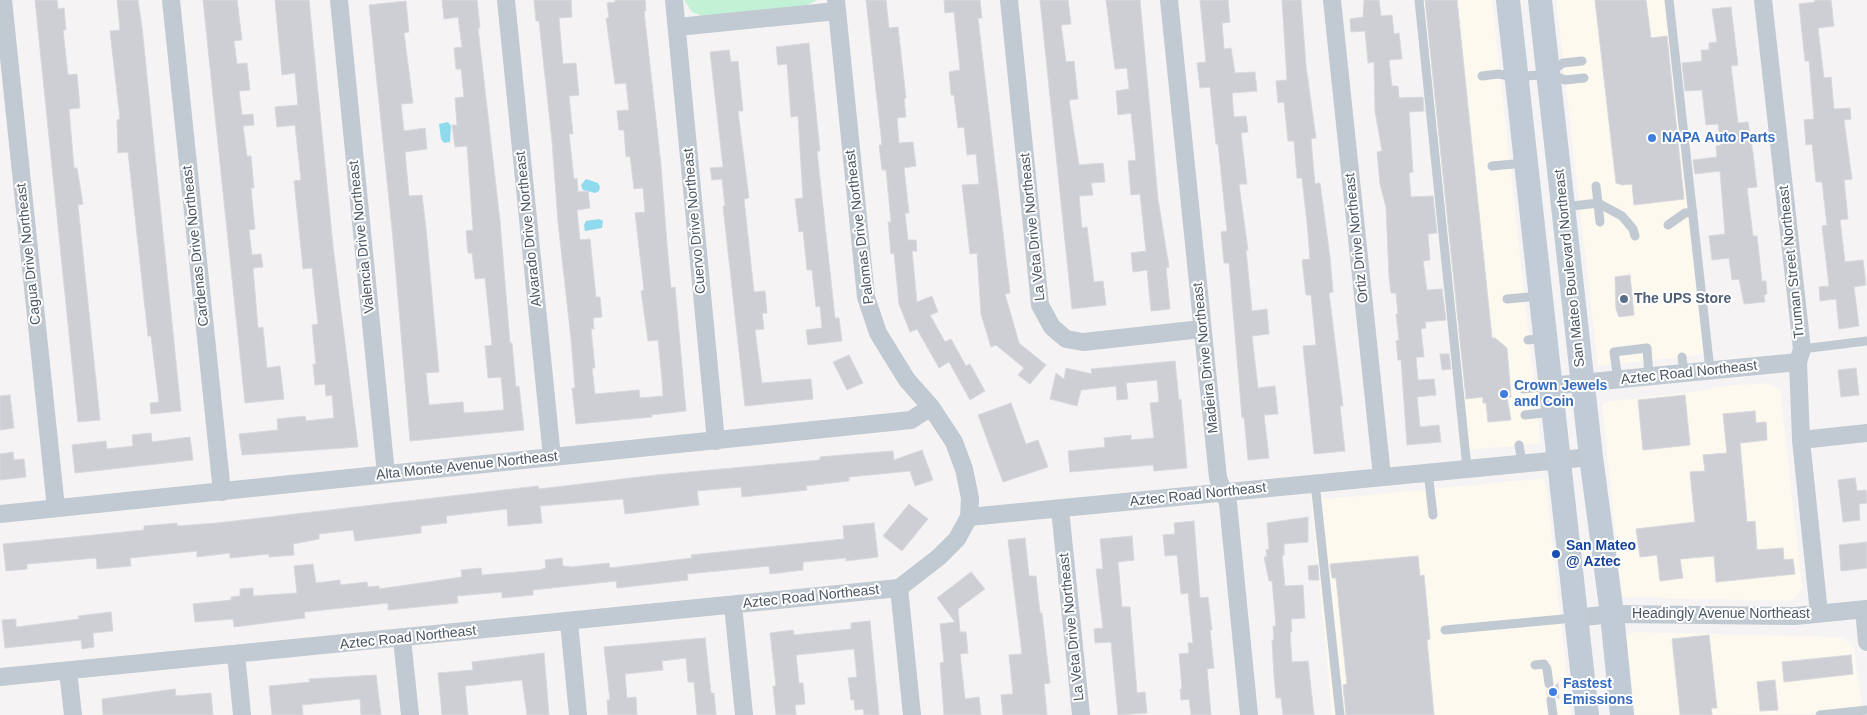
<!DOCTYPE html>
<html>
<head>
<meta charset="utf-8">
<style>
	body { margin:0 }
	canvas { display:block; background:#f5f3f3 }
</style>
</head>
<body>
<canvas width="1867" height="715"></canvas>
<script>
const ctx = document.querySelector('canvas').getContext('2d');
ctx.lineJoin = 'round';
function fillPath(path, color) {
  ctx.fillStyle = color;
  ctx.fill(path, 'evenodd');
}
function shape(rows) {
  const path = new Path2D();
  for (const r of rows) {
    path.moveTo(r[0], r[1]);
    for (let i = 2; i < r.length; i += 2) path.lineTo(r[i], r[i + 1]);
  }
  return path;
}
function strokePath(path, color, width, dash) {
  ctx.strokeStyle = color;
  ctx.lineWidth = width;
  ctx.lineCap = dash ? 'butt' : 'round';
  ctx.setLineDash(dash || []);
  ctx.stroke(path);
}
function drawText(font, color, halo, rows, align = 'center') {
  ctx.font = font + ' Helvetica,sans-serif';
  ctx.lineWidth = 4;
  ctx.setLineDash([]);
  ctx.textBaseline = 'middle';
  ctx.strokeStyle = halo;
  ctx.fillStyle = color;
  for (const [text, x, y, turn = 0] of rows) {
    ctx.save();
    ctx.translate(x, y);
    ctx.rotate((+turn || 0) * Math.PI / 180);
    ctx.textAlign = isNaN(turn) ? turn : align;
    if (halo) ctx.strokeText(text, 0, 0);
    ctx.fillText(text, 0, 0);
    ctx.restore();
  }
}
fillPath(shape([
	[1422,0,1492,0,1540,438,1539,442,1535,444,1468,450],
	[1556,0,1666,0,1706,354,1598,366],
	[1768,383,1780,391,1781,399,1802,587,1800,592,1795,599,1788,601,1625,597,1622,595,1602,406,1605,402,1708,390,1716,387],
	[1537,479,1543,479,1546,484,1571,715,1332,715,1311,496,1326,499],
	[1633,632,1839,637,1849,642,1854,648,1863,714,1635,715,1626,636]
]), '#fdf9ef');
fillPath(shape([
	[684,0,817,0,803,7,705,17,692,12]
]), '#c3f1d5');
fillPath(shape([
	[448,122,451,126,450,142,444,143,441,139,439,124],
	[586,179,598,183,600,187,599,191,595,193,583,190,581,185],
	[599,219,603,221,602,228,585,231,584,225,586,221]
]), '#90daee');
const building = shape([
	[35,0,57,0,58,9,64,8,66,30,63,30,68,75,77,74,80,108,69,109,74,168,77,168,83,204,78,205,100,420,78,422,35,0],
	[117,0,138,0,142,27,181,411,151,414,150,403,159,402,151,336,148,336,128,152,118,153,117,120,120,119,110,31,120,30,117,0],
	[203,0,237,0,242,40,234,41,237,64,247,63,250,90,239,91,242,115,253,114,254,125,243,126,247,156,251,156,254,188,251,188,255,229,249,230,252,255,261,254,263,267,253,268,258,328,263,327,267,368,280,366,284,399,245,403,203,0],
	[275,0,309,0,333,246,358,447,242,455,239,434,278,430,277,419,305,416,306,421,334,418,332,395,326,396,325,384,315,385,313,364,316,364,312,325,318,324,312,268,303,269,294,181,301,180,295,125,277,127,275,107,298,105,295,73,282,75,275,0],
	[442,0,477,0,480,28,478,28,500,221,510,343,512,343,516,387,519,386,524,430,410,441,393,239,369,5,406,1,409,32,404,33,413,103,401,104,404,131,425,128,427,149,405,152,409,196,422,195,426,228,439,372,426,373,429,405,463,402,464,413,504,410,501,377,488,378,485,346,492,345,485,278,475,279,472,253,468,253,466,231,473,230,467,146,455,147,452,125,457,125,455,98,464,97,461,69,456,69,454,48,462,47,458,17,444,19,442,0],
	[534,0,571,0,572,17,559,18,563,64,576,63,579,95,569,96,573,134,569,134,574,179,577,178,578,192,588,191,590,208,577,210,580,240,590,239,596,297,600,297,602,317,593,318,594,329,591,329,595,368,592,368,595,394,639,390,640,398,663,396,662,380,658,340,648,341,641,291,644,290,635,213,645,212,643,188,634,189,630,156,626,157,624,130,619,130,617,111,629,110,626,83,615,84,606,18,609,18,607,3,615,2,615,0,645,0,646,11,644,11,661,165,667,244,671,288,675,287,686,411,651,415,652,417,576,424,572,388,575,388,571,339,558,222,552,141,539,21,536,21,534,0],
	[866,0,886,0,889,28,898,27,906,98,904,99,906,117,897,118,899,143,913,142,916,166,904,168,909,213,905,213,908,240,916,240,917,251,912,251,917,302,932,296,938,312,930,315,945,342,951,339,966,366,970,364,985,391,970,400,949,362,939,368,917,329,910,332,899,304,894,253,891,254,888,222,891,222,886,170,882,170,879,145,882,145,866,0],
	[944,0,980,0,982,18,978,18,1010,293,1005,294,1019,343,1046,365,1030,384,1018,375,1024,368,996,345,991,347,981,314,977,253,970,254,962,185,979,184,976,154,967,155,964,127,958,128,954,95,951,95,949,72,960,70,954,12,945,13,944,0],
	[1040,0,1068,0,1071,24,1061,25,1066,62,1074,61,1078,99,1069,100,1079,165,1103,163,1105,182,1091,183,1093,195,1079,196,1082,228,1087,227,1094,282,1103,281,1106,305,1072,309,1040,0],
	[1106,0,1140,0,1158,199,1169,267,1166,268,1170,309,1151,311,1147,270,1133,272,1131,253,1146,251,1140,194,1131,195,1128,161,1136,160,1131,113,1118,115,1116,91,1129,89,1127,68,1115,69,1106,0],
	[1200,0,1228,0,1230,22,1222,23,1224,49,1231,48,1235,73,1255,72,1257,91,1232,93,1234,117,1246,116,1248,132,1241,133,1247,184,1239,184,1248,250,1246,250,1252,311,1267,309,1269,334,1252,336,1258,388,1275,386,1278,414,1264,415,1269,458,1248,460,1244,417,1242,418,1229,263,1224,263,1221,232,1227,231,1218,144,1216,144,1210,87,1200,88,1197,63,1206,62,1200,0],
	[1282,0,1301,0,1306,66,1316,138,1311,139,1315,184,1320,183,1330,257,1333,292,1329,293,1343,406,1340,406,1345,451,1314,454,1303,346,1316,345,1311,295,1306,295,1302,260,1310,259,1307,223,1302,178,1297,178,1294,141,1288,141,1284,102,1278,103,1276,81,1287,80,1282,0],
	[1364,0,1379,0,1381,16,1392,15,1394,34,1399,33,1402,59,1389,60,1392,86,1398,86,1399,98,1423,97,1424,111,1409,112,1413,172,1409,173,1411,197,1433,196,1437,233,1428,234,1430,260,1423,261,1427,290,1442,289,1446,320,1425,322,1426,328,1421,329,1424,357,1416,357,1418,380,1434,379,1436,395,1417,397,1420,427,1439,425,1441,442,1407,445,1401,360,1398,360,1396,341,1399,340,1396,314,1398,314,1396,293,1391,293,1389,277,1386,207,1380,184,1377,152,1382,151,1375,111,1374,62,1368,63,1365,31,1351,32,1350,19,1363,17,1364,0],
	[1425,0,1457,0,1492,338,1495,338,1507,348,1511,397,1507,397,1511,420,1488,422,1486,403,1483,403,1483,397,1466,399,1425,0],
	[1595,0,1646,0,1651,38,1667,36,1684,199,1634,205,1632,184,1622,185,1616,183,1595,0],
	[1815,0,1831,0,1834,26,1818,28,1824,78,1831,77,1834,109,1850,108,1851,119,1844,120,1852,179,1844,180,1848,219,1840,220,1845,262,1863,260,1866,285,1854,287,1859,326,1839,329,1836,299,1820,301,1819,287,1829,286,1822,226,1827,225,1822,182,1816,182,1812,144,1806,145,1804,120,1814,119,1809,61,1805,61,1799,4,1815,2,1815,0],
	[1731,7,1738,65,1731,66,1738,123,1748,122,1753,153,1757,187,1747,188,1753,236,1757,236,1762,281,1766,281,1767,294,1764,295,1765,302,1744,304,1739,279,1732,280,1729,258,1712,260,1709,236,1725,234,1720,171,1695,174,1693,160,1717,157,1716,146,1721,145,1718,124,1706,125,1702,90,1685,91,1682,63,1702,61,1701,50,1709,50,1709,43,1717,42,1712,9,1731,7],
	[809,43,820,151,817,151,835,318,839,318,842,341,808,345,806,330,822,328,820,306,816,307,812,270,807,270,803,231,799,232,795,199,803,198,798,116,791,117,787,64,778,65,776,47,809,43],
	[729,50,731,62,738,61,743,111,738,111,749,198,744,199,754,292,765,291,767,313,762,313,764,329,755,330,762,383,811,379,813,399,745,406,723,206,725,206,722,179,712,180,710,168,723,167,710,52,729,50],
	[1630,275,1634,315,1619,317,1616,309,1615,277,1630,275],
	[1440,354,1449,354,1451,369,1442,370,1440,354],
	[849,355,863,383,847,390,833,362,849,355],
	[1175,361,1179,400,1181,399,1187,468,1154,471,1153,465,1070,472,1068,451,1105,447,1104,438,1131,435,1131,440,1154,438,1150,403,1159,402,1157,380,1126,383,1128,399,1117,400,1116,386,1081,390,1077,406,1050,399,1056,373,1064,379,1066,368,1092,374,1091,369,1175,361],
	[1856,368,1859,395,1841,397,1838,370,1856,368],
	[10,395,14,428,0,430,0,396,10,395],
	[1685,395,1690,445,1643,450,1638,400,1685,395],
	[1011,403,1026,444,1038,440,1048,467,1003,482,978,415,1011,403],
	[1755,411,1756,423,1766,422,1767,440,1740,443,1747,522,1755,521,1757,550,1783,548,1784,560,1793,559,1795,574,1716,582,1714,556,1680,559,1683,578,1660,581,1657,555,1640,557,1636,529,1695,522,1690,472,1705,471,1703,455,1727,453,1723,414,1755,411],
	[151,433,152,442,190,437,193,460,75,473,72,445,106,441,107,449,133,446,132,435,151,433],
	[922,450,933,480,915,486,910,471,849,477,849,481,806,486,807,490,742,497,741,487,697,491,699,505,625,514,623,499,540,506,542,523,508,526,507,509,446,516,447,523,421,526,421,533,355,541,353,530,319,534,319,539,293,544,294,555,269,557,269,554,230,558,230,553,197,557,197,551,130,558,131,566,97,569,96,558,27,564,27,569,6,571,3,544,144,530,144,526,177,523,177,526,217,523,538,486,539,489,656,475,820,460,820,457,854,454,893,451,894,460,922,450],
	[13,452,14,460,24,459,26,477,0,480,0,454,13,452],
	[1855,478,1857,491,1866,490,1867,503,1859,504,1860,520,1843,522,1838,480,1855,478],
	[909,504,928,519,902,551,883,536,909,504],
	[1308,517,1308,542,1284,544,1284,555,1282,556,1285,586,1303,585,1305,618,1291,619,1292,632,1290,632,1292,662,1308,661,1314,715,1283,715,1281,698,1276,698,1274,676,1272,640,1274,640,1273,626,1276,626,1272,581,1269,581,1264,557,1267,557,1266,550,1269,549,1267,523,1308,517],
	[1194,521,1200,598,1208,597,1212,630,1210,630,1214,668,1207,669,1211,715,1191,715,1189,699,1181,700,1180,689,1182,689,1179,654,1189,653,1188,643,1193,643,1188,593,1181,594,1177,555,1165,556,1163,535,1175,534,1174,523,1194,521],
	[874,523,878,557,846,561,846,558,803,562,803,570,770,574,769,566,687,574,688,580,617,588,616,581,533,590,533,595,502,598,502,592,457,596,458,603,388,610,388,603,342,608,304,612,305,618,234,627,233,619,195,622,193,604,231,600,231,597,240,596,240,589,253,588,253,596,297,593,294,566,313,564,316,583,340,580,340,585,367,582,368,587,379,586,379,589,462,577,461,570,481,568,482,575,539,570,546,568,545,560,562,558,563,566,571,567,609,563,610,568,692,558,691,555,844,539,843,526,874,523],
	[1132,536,1134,560,1118,562,1122,607,1130,607,1137,693,1145,692,1147,713,1118,715,1111,642,1095,643,1094,629,1103,628,1096,569,1103,569,1100,539,1132,536],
	[1025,538,1029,576,1036,576,1040,613,1042,613,1050,683,1044,684,1047,715,1003,715,1001,695,1013,694,1009,655,1022,654,1008,540,1025,538],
	[1867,542,1867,568,1841,571,1839,545,1867,542],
	[1418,556,1420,576,1424,575,1430,639,1427,640,1434,715,1346,715,1343,685,1347,684,1336,578,1332,578,1330,564,1418,556],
	[1318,565,1319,580,1309,580,1308,566,1318,565],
	[971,572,985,589,958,609,960,632,966,632,968,653,960,654,965,699,979,697,981,715,944,715,940,663,944,662,940,624,955,622,937,598,971,572],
	[111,612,113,631,93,633,94,647,82,649,81,640,5,648,2,620,16,619,16,627,79,619,78,616,111,612],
	[870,621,879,715,864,715,863,709,855,710,854,700,851,700,848,678,857,677,854,649,796,655,799,683,803,683,805,704,795,705,796,715,776,715,773,686,776,686,770,633,793,630,794,635,851,629,851,623,870,621],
	[1709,635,1717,708,1711,708,1712,715,1680,715,1672,639,1709,635],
	[705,638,711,693,714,693,716,715,697,715,694,682,688,682,686,658,662,661,663,670,625,674,627,698,636,697,637,715,608,715,607,700,610,700,604,647,705,638],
	[544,653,549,715,527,715,522,680,465,686,468,715,442,715,438,673,473,670,472,662,544,653],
	[1851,655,1853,674,1784,682,1782,662,1851,655],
	[376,675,381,715,361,715,360,699,302,705,303,715,272,715,269,686,310,682,309,679,376,675],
	[1775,680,1778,710,1760,711,1757,682,1775,680],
	[1558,683,1559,699,1553,694,1547,695,1547,690,1552,689,1558,683],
	[175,689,176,696,211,693,213,715,103,715,102,699,175,689]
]);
fillPath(building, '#cdcfd5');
strokePath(building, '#d7d9de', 1);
strokePath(shape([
	[1419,0,1467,468],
	[1669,0,1710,370],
	[1551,72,1563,63,1582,61],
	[1482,76,1498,74,1516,77,1549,74,1565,80,1584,78],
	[1492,166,1525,163],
	[1598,203,1622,216,1633,229,1635,236],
	[1598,203,1600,222],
	[1564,207,1598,203,1596,186],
	[1668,225,1685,213,1693,212],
	[1507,299,1540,296],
	[1528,340,1544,338],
	[1802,349,1867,341],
	[1682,357,1684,373],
	[1618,380,1614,352,1647,348,1649,377],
	[1523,389,1550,386],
	[1525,415,1552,412],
	[1519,445,1522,463],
	[1428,472,1433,515],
	[1315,483,1340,715],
	[1445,630,1574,618],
	[1535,665,1544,664,1547,669,1549,684],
	[1551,700,1553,715],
	[1820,715,1867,710]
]), '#c1cad2', 9);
strokePath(shape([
	[3,0,56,508],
	[171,0,222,492],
	[339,0,386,474],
	[506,0,552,457],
	[674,0,716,441],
	[1009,0,1040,305,1052,327,1066,339,1083,342,1202,329],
	[1169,0,1218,478,1228,503,1249,715],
	[1332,0,1382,476],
	[1763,0,1802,349,1798,362,1801,440,1819,613],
	[677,27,837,11],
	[1550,386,1798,362],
	[1801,440,1867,433],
	[1060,509,1081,715],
	[0,514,911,420,931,407],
	[969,517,1591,457],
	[899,588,912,715],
	[733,605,744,715],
	[1864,609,1867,642],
	[1574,618,1612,614,1795,616,1867,609],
	[569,622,578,715],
	[402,639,410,715],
	[236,654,242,715],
	[68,671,73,715],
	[0,677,899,588,939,557,957,539,969,517,970,498,964,469,954,442,931,407,907,380,878,333,866,297,836,0]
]), '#c1cad2', 18);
strokePath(shape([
	[1508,0,1587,715],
	[1540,0,1591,457,1612,614,1622,715]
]), '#c1cbd6', 24);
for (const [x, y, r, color] of [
	[1652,138,5,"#3f7fe0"],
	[1624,299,5,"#5c6f8a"],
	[1504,394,5,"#3f7fe0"],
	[1556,554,5,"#1a4fb4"],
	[1553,692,5,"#3f7fe0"]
]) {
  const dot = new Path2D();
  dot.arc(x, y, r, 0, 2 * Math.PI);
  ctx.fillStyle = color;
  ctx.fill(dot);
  strokePath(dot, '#fff', 2);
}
drawText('bold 14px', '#366cbe', '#fff', [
	["NAPA Auto Parts",1662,138],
	["Crown Jewels",1514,386],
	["and Coin",1514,402],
	["Fastest",1563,684],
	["Emissions",1563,700]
], 'left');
drawText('14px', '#4a5661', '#fff', [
	["Cuervo Drive Northeast",695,221,-95],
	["Palomas Drive Northeast",860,227,-97],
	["La Veta Drive Northeast",1033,227,-96],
	["Alvarado Drive Northeast",529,229,-96],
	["Valencia Drive Northeast",362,237,-96],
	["Ortiz Drive Northeast",1357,238,-96],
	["Cardenas Drive Northeast",196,246,-96],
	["Cagua Drive Northeast",29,254,-96],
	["Truman Street Northeast",1792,262,-96],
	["San Mateo Boulevard Northeast",1570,268,-96],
	["Madeira Drive Northeast",1206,358,-96],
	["Aztec Road Northeast",1689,373,-6],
	["Alta Monte Avenue Northeast",467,466,-6],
	["Aztec Road Northeast",1198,495,-6],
	["Aztec Road Northeast",811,597,-6],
	["Headingly Avenue Northeast",1721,614],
	["La Veta Drive Northeast",1072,627,-96],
	["Aztec Road Northeast",408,638,-6]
]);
drawText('bold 14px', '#4e5e75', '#fff', [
	["The UPS Store",1634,299]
], 'left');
drawText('bold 14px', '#164399', '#fff', [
	["San Mateo",1566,546],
	["@ Aztec",1566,562]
], 'left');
</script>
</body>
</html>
